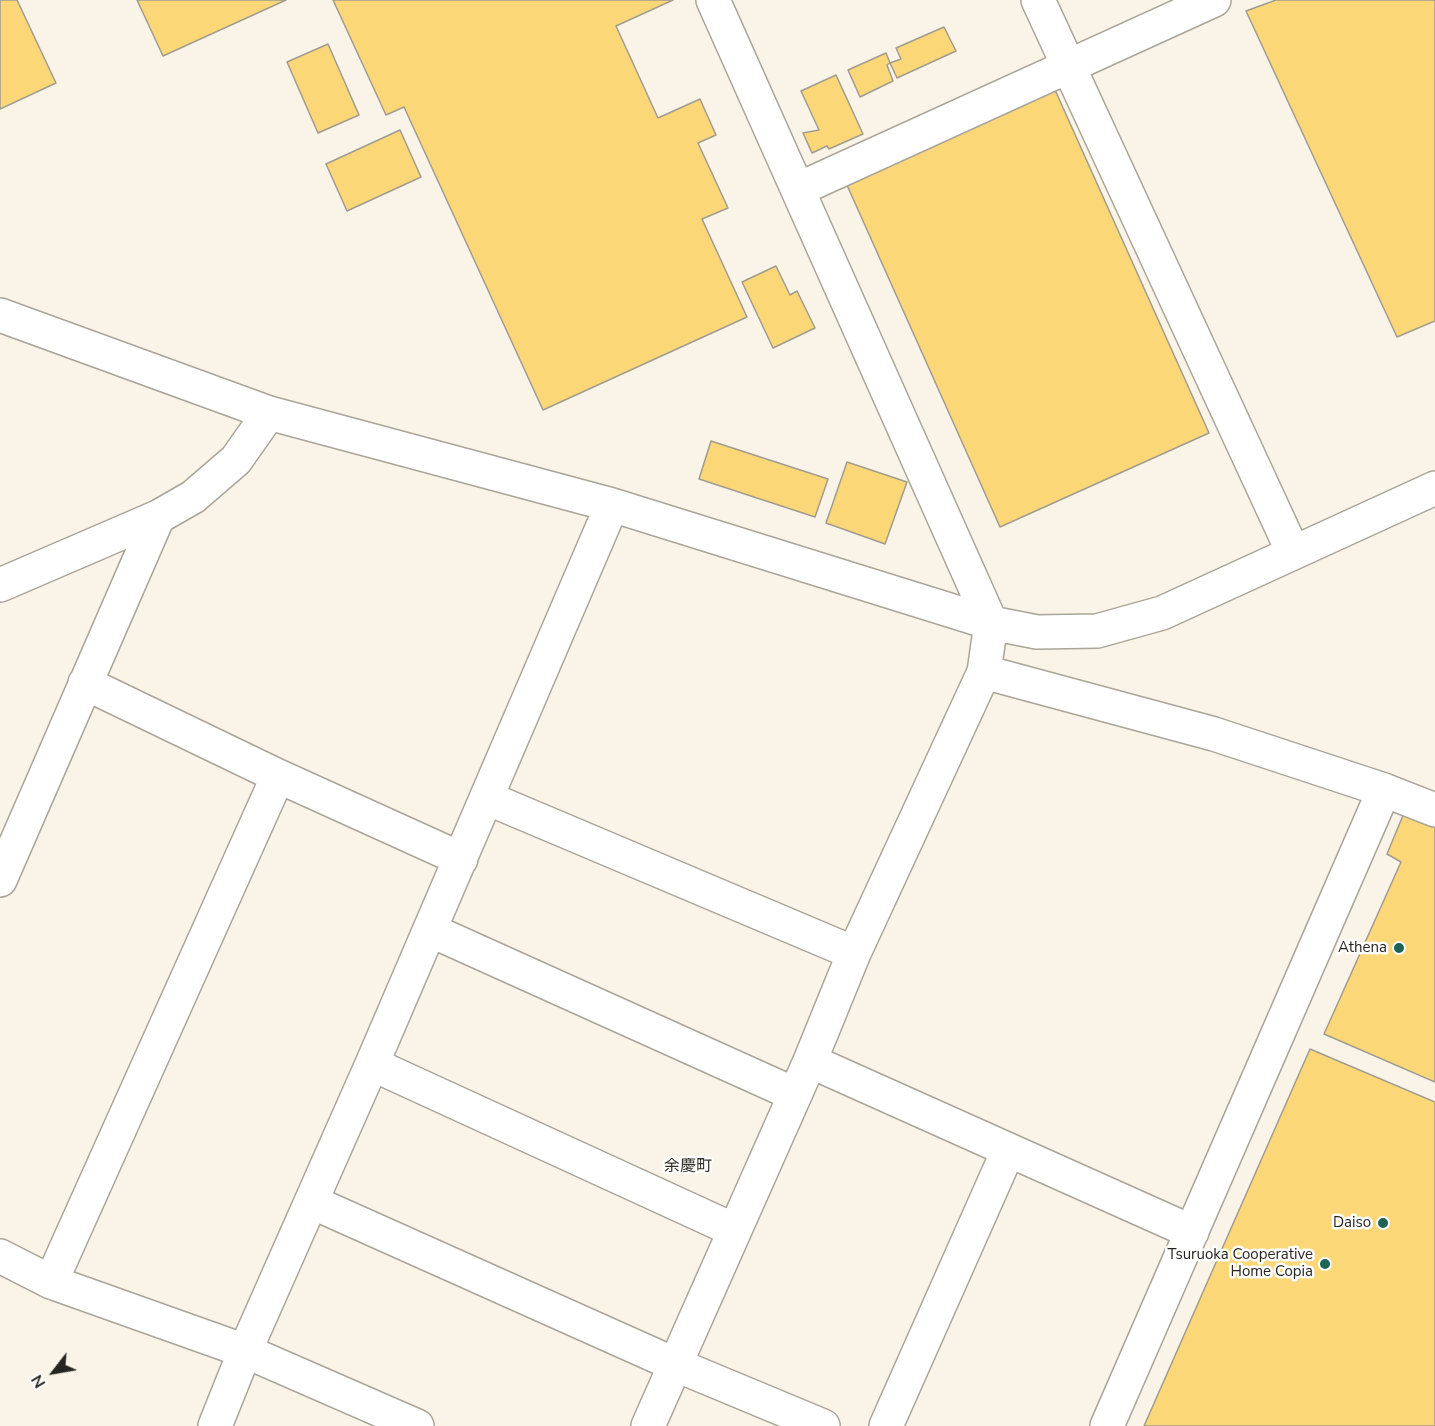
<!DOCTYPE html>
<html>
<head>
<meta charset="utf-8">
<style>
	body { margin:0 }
	#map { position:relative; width:1435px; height:1426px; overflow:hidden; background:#f9f4e7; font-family:"Nunito Sans",sans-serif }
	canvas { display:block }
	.north { position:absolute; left:24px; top:1342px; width:60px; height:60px; -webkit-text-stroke:4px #fff; paint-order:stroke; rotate:239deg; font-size:16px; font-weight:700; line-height:24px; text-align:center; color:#272520 }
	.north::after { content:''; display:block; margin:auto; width:21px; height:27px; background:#272520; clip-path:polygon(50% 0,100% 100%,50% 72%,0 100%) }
</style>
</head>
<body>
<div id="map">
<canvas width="1435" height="1426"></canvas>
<div class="north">N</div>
</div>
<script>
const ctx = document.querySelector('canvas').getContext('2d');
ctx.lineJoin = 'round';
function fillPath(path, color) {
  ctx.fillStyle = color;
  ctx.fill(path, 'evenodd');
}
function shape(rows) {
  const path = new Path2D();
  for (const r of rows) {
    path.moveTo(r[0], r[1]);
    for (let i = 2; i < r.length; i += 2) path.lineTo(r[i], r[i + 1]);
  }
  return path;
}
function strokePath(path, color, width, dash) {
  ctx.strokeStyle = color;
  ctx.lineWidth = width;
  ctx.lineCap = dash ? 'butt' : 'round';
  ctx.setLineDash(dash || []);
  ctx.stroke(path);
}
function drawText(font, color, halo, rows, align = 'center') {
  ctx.font = font + ' "Nunito Sans","Noto Sans JP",sans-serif';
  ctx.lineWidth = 5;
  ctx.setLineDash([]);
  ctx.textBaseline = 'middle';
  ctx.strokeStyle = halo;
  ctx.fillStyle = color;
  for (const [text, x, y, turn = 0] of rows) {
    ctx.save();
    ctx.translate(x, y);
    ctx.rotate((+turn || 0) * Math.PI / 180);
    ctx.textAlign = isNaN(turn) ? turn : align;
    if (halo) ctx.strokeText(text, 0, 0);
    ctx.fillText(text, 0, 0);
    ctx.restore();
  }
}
const building = shape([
	[0,0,17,0,56,83,0,109,0,0],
	[137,0,286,0,163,56,137,0],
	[333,0,673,0,616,26,658,118,700,99,716,135,698,143,728,208,702,219,747,317,543,410,404,107,386,115,333,0],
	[1276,0,1435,0,1435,321,1397,337,1246,11,1276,0],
	[944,27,956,51,897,78,890,63,901,59,896,48,944,27],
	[328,44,359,115,318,133,287,62,328,44],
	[886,53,890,63,887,65,893,81,860,97,848,70,886,53],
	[836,75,863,134,829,149,827,146,812,153,803,133,819,130,801,91,836,75],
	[1051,81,1209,433,1000,527,842,174,1051,81],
	[400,130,421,177,347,211,326,164,400,130],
	[776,266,790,295,797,291,815,328,773,348,742,282,776,266],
	[711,441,828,479,815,517,699,479,711,441],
	[847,462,907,482,885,544,826,523,847,462],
	[1404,813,1435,826,1435,1082,1324,1034,1401,862,1387,854,1404,813],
	[1310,1049,1435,1102,1435,1426,1144,1426,1310,1049]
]);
fillPath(building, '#fbd778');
strokePath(building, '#a09c90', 1.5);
const minor = shape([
	[1038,0,1293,552],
	[799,189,1214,0],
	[0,315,269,413,612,505,991,623,1037,632,1097,631,1162,613,1435,488],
	[0,585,158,517,193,497,236,460,269,413],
	[984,672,1214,734,1384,790,1435,810],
	[85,683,278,776,461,859],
	[487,798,854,953],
	[0,880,158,517],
	[430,930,794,1094],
	[810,1061,1192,1232],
	[372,1064,734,1230],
	[312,1202,674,1364,823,1426],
	[0,1256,51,1282,245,1351,417,1426],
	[51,1282,278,776],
	[215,1426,245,1351,372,1064,612,505],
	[648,1426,810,1061,854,953,984,672,991,623,713,0],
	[886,1426,1008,1151],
	[1107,1426,1384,790]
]);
strokePath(minor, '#aaa599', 36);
strokePath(minor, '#fff', 33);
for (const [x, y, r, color] of [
	[1399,948,6,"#1d6356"],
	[1383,1223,6,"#1d6356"],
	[1325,1264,6,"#1d6356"]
]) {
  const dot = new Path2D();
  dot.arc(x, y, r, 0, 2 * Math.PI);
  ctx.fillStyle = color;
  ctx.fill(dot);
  strokePath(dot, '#fff', 2);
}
drawText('15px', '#272520', '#fff', [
	["Athena",1387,948],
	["Daiso",1371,1223],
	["Tsuruoka Cooperative",1313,1255],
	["Home Copia",1313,1272]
], 'right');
drawText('16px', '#353127', '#fff', [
	["余慶町",688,1167]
]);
</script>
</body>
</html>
